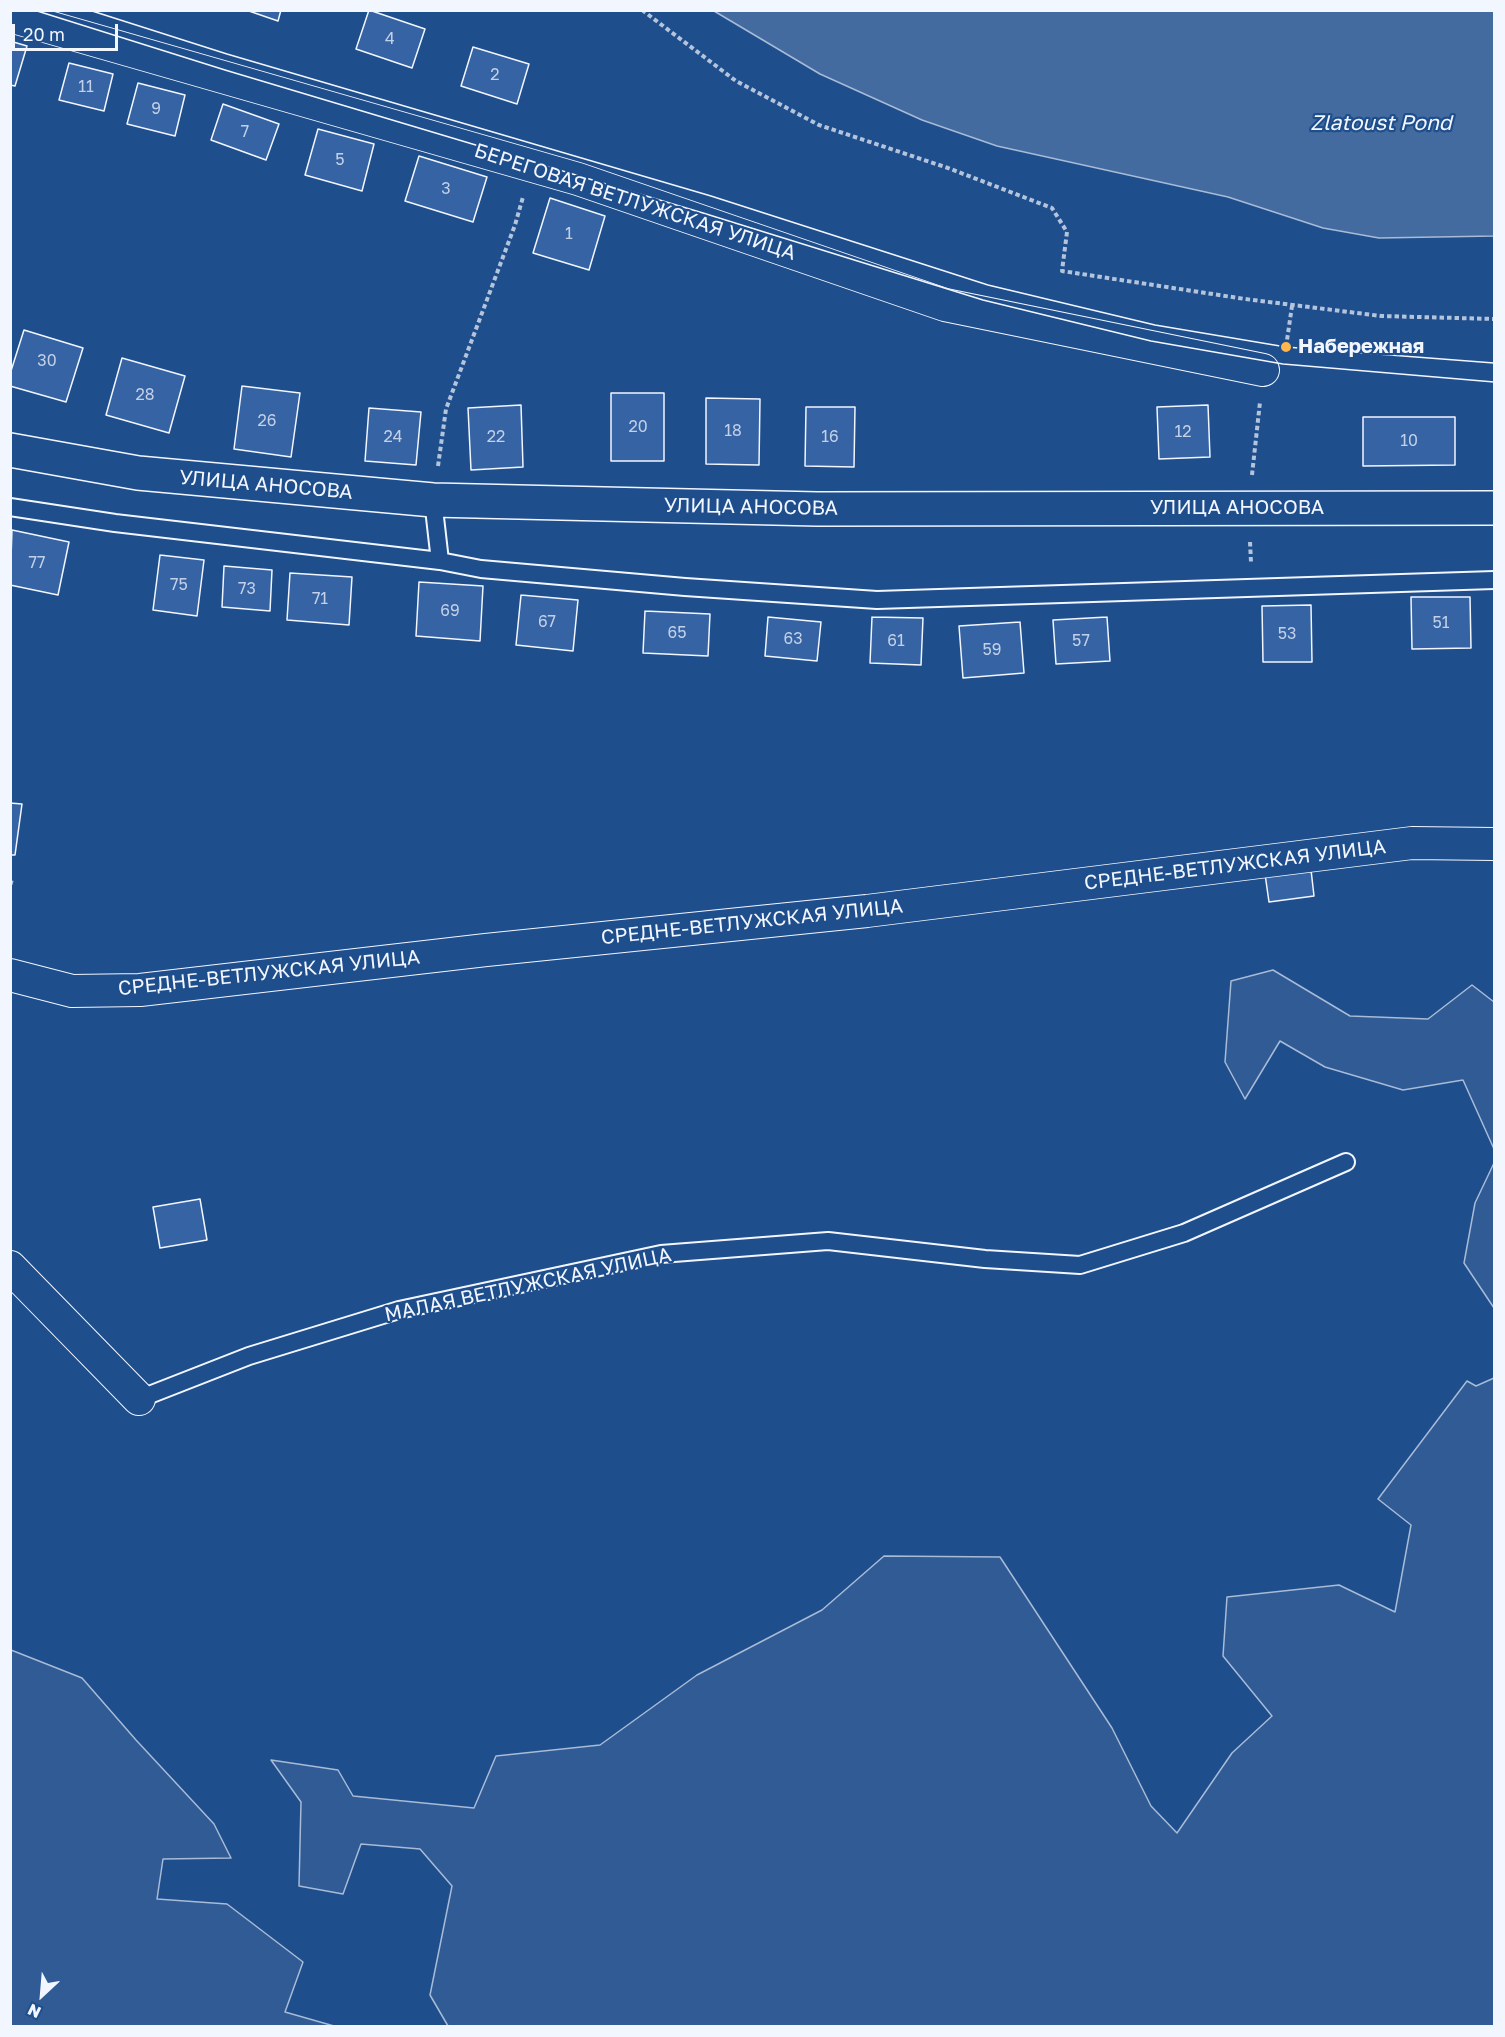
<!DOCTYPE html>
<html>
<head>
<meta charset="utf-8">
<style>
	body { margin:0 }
	#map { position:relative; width:1505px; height:2037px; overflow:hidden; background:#1f4e8c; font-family:"Golos Text",sans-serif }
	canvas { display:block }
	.frame { position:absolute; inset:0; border:12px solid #f2f6ff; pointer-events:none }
	.north { position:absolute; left:12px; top:1965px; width:60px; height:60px; -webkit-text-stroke:4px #1f4e8c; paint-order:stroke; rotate:206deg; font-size:16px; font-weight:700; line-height:24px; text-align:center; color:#f2f6ff }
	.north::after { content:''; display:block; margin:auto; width:21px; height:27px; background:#f2f6ff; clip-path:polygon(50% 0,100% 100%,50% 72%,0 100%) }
	.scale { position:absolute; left:12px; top:24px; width:106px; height:27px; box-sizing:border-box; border:3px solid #f2f6ff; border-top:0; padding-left:8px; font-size:18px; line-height:21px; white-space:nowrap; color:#f2f6ff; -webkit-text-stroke:4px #1f4e8c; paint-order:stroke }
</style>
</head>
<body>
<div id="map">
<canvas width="1505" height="2037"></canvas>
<div class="frame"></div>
<div class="north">N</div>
<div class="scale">20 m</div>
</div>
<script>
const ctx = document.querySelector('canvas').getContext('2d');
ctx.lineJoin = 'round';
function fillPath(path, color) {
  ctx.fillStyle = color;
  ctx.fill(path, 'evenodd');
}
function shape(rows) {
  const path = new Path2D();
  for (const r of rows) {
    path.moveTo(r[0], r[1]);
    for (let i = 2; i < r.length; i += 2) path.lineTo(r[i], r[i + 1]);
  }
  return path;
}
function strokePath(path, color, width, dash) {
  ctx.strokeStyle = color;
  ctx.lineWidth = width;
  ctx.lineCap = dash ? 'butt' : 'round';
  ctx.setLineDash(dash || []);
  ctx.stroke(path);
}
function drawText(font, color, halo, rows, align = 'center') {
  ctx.font = font + ' "Golos Text",sans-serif';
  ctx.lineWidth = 4.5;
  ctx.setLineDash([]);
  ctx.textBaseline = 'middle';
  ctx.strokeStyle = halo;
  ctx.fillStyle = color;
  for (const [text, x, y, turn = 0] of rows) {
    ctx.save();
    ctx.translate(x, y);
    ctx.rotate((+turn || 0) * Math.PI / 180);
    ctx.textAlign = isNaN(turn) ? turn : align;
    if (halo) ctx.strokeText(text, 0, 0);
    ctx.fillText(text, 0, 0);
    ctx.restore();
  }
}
const green = shape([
	[1273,970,1350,1016,1428,1019,1472,985,1494,1002,1494,1149,1463,1080,1403,1090,1325,1067,1280,1041,1245,1099,1225,1062,1231,981,1273,970],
	[1494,1163,1494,1308,1464,1263,1475,1203,1494,1163],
	[1494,1378,1494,2026,448,2026,430,1995,452,1886,420,1849,361,1844,343,1894,299,1886,301,1802,271,1760,338,1770,353,1796,474,1808,496,1756,600,1745,697,1675,822,1610,884,1556,1000,1557,1112,1728,1151,1806,1177,1833,1232,1753,1272,1716,1223,1656,1227,1597,1339,1585,1395,1612,1411,1525,1378,1499,1467,1381,1476,1386,1494,1378],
	[11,1650,82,1678,136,1740,214,1824,231,1858,163,1859,157,1899,227,1904,303,1962,285,2012,334,2026,11,2026,11,1650]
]);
fillPath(green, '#305b95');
strokePath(green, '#a8bbd7', 1.5);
const water = shape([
	[714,11,1494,11,1494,236,1379,238,1323,228,1228,197,997,146,922,120,820,74,714,11]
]);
fillPath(water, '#446ba0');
strokePath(water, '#a8bbd7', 1.5);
const building = shape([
	[246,10,281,10,278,21,246,10],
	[369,10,425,29,412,68,356,49,369,10],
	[10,41,27,46,15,86,10,85,10,41],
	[473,47,529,64,517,104,461,86,473,47],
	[69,63,113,74,104,111,59,100,69,63],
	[138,83,185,95,175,136,127,124,138,83],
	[223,104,279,124,266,160,211,140,223,104],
	[318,129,374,144,362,191,305,175,318,129],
	[419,156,487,177,473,222,405,201,419,156],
	[550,198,605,216,589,270,533,253,550,198],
	[24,330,83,348,66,402,10,386,10,374,24,330],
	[122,358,185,376,169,433,106,415,122,358],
	[242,386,300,393,291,457,234,449,242,386],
	[611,393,664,393,664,461,611,461,611,393],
	[706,398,760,399,759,465,706,464,706,398],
	[521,405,523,467,471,470,468,408,521,405],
	[1208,405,1210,457,1159,459,1157,407,1208,405],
	[806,407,855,407,854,467,805,466,806,407],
	[369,408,421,412,416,465,365,461,369,408],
	[1363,417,1455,417,1455,465,1363,466,1363,417],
	[12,530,69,542,58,595,10,585,12,530],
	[160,555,204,560,197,616,153,610,160,555],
	[224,566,272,570,270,611,222,607,224,566],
	[290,573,352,577,349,625,287,620,290,573],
	[419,582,483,586,480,641,416,636,419,582],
	[521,595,578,600,573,651,516,645,521,595],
	[1411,597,1470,597,1471,648,1412,649,1411,597],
	[1311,605,1312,662,1263,662,1262,606,1311,605],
	[645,611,710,614,708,656,643,653,645,611],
	[768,617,821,622,817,661,765,656,768,617],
	[872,617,923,618,921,665,870,663,872,617],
	[1107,617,1110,661,1056,664,1053,620,1107,617],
	[1020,622,1024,673,963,678,959,626,1020,622],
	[10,803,22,804,15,855,10,855,10,803],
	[1310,861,1314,896,1269,902,1264,867,1310,861],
	[200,1199,207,1240,160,1248,153,1207,200,1199]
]);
fillPath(building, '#3563a3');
strokePath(building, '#f2f6ff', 1.5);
const service = shape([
	[433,500,440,561,481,569,685,587,877,600,1494,580],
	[10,507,115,523,440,561],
	[139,1399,249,1356,399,1310,661,1254,828,1241,985,1259,1080,1265,1184,1233,1346,1162]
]);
const minor = shape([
	[10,16,578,179,945,305,1263,370],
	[10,975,72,991,140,990,486,950,867,911,1412,843,1494,844],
	[10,1267,139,1399]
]);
const secondary = shape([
	[10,450,138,473,433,500,817,509,1494,508]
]);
strokePath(service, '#f2f6ff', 20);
strokePath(minor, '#f2f6ff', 34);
strokePath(secondary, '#f2f6ff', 36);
strokePath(shape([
	[642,10,736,81,819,125,948,168,1052,208,1067,232,1062,271,1245,299,1381,316,1494,319],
	[1286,347,1292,306],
	[438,466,446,409,515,225,523,197],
	[1252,475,1260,402],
	[1250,542,1251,562],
	[10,882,13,883]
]), '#b3c4dc', 4, [4.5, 3]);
strokePath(service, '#1f4e8c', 16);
strokePath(minor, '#1f4e8c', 32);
strokePath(secondary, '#1f4e8c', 33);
strokePath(shape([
	[34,10,225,70,703,213,983,300,1151,341,1283,364,1494,382],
	[89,10,227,54,711,196,988,285,1155,325,1286,347,1494,363]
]), '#f2f6ff', 1.5);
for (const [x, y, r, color] of [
	[1286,347,6,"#ffb74d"]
]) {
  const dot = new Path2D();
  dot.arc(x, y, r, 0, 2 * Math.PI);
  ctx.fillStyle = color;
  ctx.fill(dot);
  strokePath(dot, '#1f4e8c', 2);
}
drawText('16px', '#c3d1e8', null, [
	["4",390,39],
	["2",495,75],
	["11",86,87],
	["9",156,109],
	["7",245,132],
	["5",340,160],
	["3",446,189],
	["1",569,234],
	["30",47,361],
	["28",145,395],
	["26",267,421],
	["20",638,427],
	["18",733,431],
	["12",1183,432],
	["24",393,437],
	["22",496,437],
	["16",830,437],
	["10",1409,441],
	["77",37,563],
	["75",179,585],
	["73",247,589],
	["71",320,599],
	["69",450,611],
	["67",547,622],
	["51",1441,623],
	["65",677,633],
	["53",1287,634],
	["63",793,639],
	["61",896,641],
	["57",1081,641],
	["59",992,650]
]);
drawText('20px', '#f2f6ff', '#1f4e8c', [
	["БЕРЕГОВАЯ ВЕТЛУЖСКАЯ УЛИЦА",635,202,18],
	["УЛИЦА АНОСОВА",266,485,5],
	["УЛИЦА АНОСОВА",751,507,1],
	["УЛИЦА АНОСОВА",1237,508],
	["СРЕДНЕ-ВЕТЛУЖСКАЯ УЛИЦА",1235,865,-7],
	["СРЕДНЕ-ВЕТЛУЖСКАЯ УЛИЦА",752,922,-6],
	["СРЕДНЕ-ВЕТЛУЖСКАЯ УЛИЦА",269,973,-6],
	["МАЛАЯ ВЕТЛУЖСКАЯ УЛИЦА",528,1285,-12]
]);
drawText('bold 20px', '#f2f6ff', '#1f4e8c', [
	["Набережная",1298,347]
], 'left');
drawText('italic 21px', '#f2f6ff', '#1f4e8c', [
	["Zlatoust Pond",1381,123]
]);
</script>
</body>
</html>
